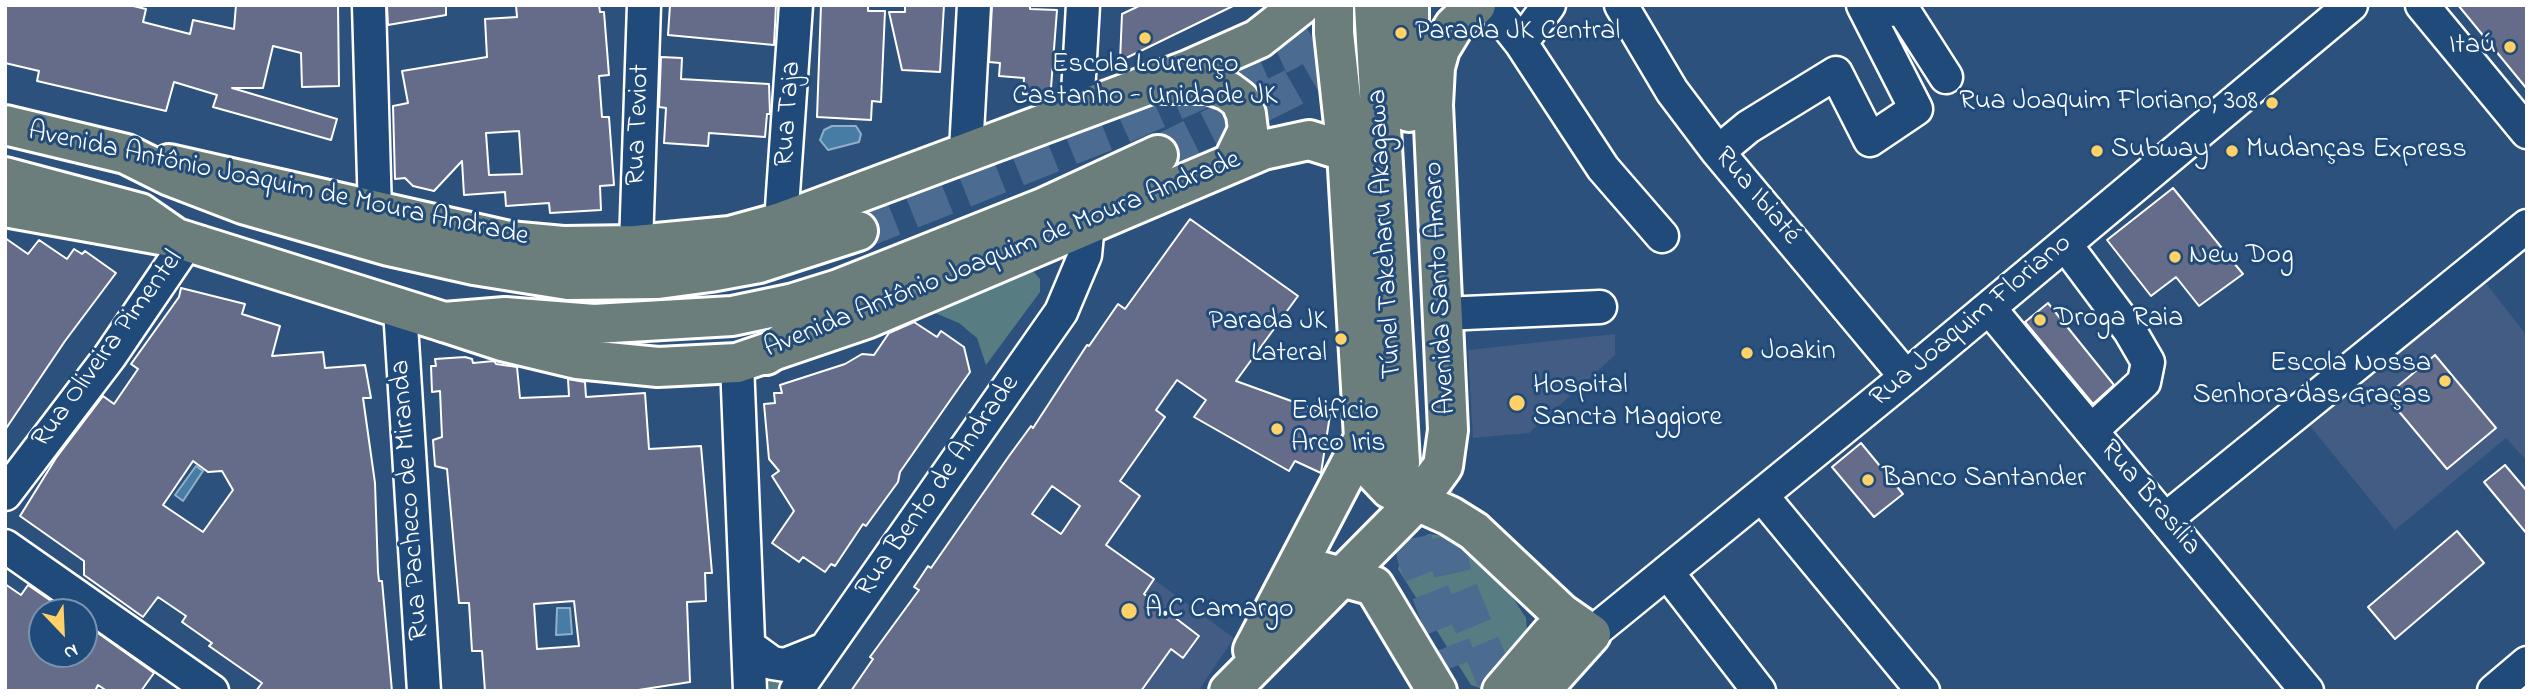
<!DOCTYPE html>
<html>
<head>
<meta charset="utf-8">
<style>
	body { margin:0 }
	#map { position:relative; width:2532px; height:696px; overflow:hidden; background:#2d517d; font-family:"Indie Flower",sans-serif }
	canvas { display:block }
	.frame { position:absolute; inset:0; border:7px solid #fff; pointer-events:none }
	.north { position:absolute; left:28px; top:598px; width:70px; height:70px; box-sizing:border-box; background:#1f4a7a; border:2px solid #7992af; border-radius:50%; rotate:157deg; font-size:19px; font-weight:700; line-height:28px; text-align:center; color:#fff }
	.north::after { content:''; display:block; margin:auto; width:24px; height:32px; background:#ffd166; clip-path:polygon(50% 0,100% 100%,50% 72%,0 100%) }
</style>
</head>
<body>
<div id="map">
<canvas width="2532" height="696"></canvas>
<div class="frame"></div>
<div class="north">N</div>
</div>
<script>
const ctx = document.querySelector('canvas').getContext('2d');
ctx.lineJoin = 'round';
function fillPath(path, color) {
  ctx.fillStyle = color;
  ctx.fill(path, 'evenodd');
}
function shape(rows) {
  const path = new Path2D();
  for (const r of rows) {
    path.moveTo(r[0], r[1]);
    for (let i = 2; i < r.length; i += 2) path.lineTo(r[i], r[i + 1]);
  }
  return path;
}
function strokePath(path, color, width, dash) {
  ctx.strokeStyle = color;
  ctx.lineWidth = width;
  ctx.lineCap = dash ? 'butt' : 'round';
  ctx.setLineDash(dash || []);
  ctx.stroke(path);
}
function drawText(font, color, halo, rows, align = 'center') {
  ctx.font = font + ' "Indie Flower",sans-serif';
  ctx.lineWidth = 6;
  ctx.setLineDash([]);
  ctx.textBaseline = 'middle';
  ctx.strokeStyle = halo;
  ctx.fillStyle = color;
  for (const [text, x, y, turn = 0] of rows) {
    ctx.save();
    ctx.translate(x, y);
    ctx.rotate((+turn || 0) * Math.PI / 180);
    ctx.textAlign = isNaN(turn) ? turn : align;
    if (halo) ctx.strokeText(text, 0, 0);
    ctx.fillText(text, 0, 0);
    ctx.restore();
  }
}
fillPath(shape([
	[2484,281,2527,336,2527,461,2506,438,2395,530,2310,426],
	[1615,334,1615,355,1529,433,1473,438,1468,350],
	[1112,549,1234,638,1198,691,1115,691,1090,579]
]), '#425c84');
fillPath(shape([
	[1033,271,1040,279,1040,292,986,365,977,338,959,323,935,313],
	[1429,534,1446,536,1458,542,1504,584,1526,618,1527,632,1523,650,1480,688,1471,685,1398,569,1406,545],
	[765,675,786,680,781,691,761,691]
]), '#577c82');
const water = shape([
	[832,126,856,126,861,134,859,142,828,150,820,140,824,130,832,126],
	[196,466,203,471,183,501,175,495,196,466],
	[557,608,570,608,572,634,556,635,557,608]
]);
fillPath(water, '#477ca4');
strokePath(water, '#91b0c8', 2);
const building = shape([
	[5,5,129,5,146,9,143,22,190,34,193,20,234,29,236,5,338,5,339,86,302,87,301,53,273,46,263,88,232,88,337,119,331,140,213,107,217,95,174,82,166,111,37,81,39,71,5,63,5,5],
	[446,5,446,15,388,25,387,6,446,5],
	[516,5,599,5,600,12,604,12,609,75,599,76,602,117,609,117,614,185,600,186,601,210,550,213,549,203,506,206,505,192,464,195,462,161,434,191,413,186,405,178,395,179,393,106,408,103,402,71,487,57,485,19,517,17,516,5],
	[519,131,522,174,489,175,486,133,519,131],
	[670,5,776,5,774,45,668,35,670,5],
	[821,5,868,5,868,11,885,11,881,102,872,101,871,120,817,117,821,5],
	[905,5,944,5,940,72,902,70,889,12,905,12,905,5],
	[992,5,1030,5,1030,9,1057,10,1051,88,1041,95,1023,94,1024,78,999,76,1000,63,989,62,992,5],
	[1141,5,1235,5,1120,61,1122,14,1141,5],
	[2458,5,2527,5,2527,89,2458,5],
	[661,57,682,58,681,79,769,84,770,114,767,114,765,137,709,133,708,146,664,143,666,108,659,107,661,57],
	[2173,188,2243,274,2199,306,2176,277,2151,296,2107,240,2173,188],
	[1190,219,1298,296,1236,381,1330,415,1321,473,1295,461,1289,471,1194,417,1206,400,1177,380,1156,410,1165,417,1120,481,1140,496,1106,545,1154,579,1144,594,1199,636,1183,658,1171,649,1141,691,851,691,873,659,870,657,919,590,914,587,928,566,931,568,1009,456,1031,426,1033,428,1087,345,1089,346,1118,304,1125,309,1190,219],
	[1052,486,1080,506,1061,534,1032,514,1052,486],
	[5,238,28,254,39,240,67,259,74,249,82,254,85,251,116,273,65,341,5,430,5,238],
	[181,288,245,304,242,314,280,326,272,356,323,352,325,368,365,365,371,398,363,398,375,483,378,572,379,581,382,581,392,691,256,691,262,683,209,646,212,643,182,622,186,616,158,597,143,617,84,575,84,561,20,516,56,458,103,396,114,404,138,369,131,364,179,297,181,288],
	[193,461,208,472,222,471,233,490,203,532,163,505,193,461],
	[2048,303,2114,385,2093,404,2025,322,2048,303],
	[914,322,937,337,941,331,964,347,970,372,900,472,898,482,887,497,866,526,863,524,835,566,831,564,825,572,803,557,799,562,772,543,794,511,772,476,779,471,769,459,764,404,775,403,774,393,782,393,780,385,845,364,862,354,874,355,889,333,914,322],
	[2435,355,2496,428,2447,469,2386,396,2435,355],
	[465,357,472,359,473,363,494,361,496,364,517,367,520,398,569,396,568,379,585,382,586,397,645,393,649,449,701,446,712,573,705,573,706,601,687,602,690,682,632,691,485,691,482,651,472,651,469,603,459,603,447,469,435,466,433,440,442,437,440,391,432,392,431,366,436,366,435,359,465,357],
	[574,601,579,646,537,649,534,604,574,601],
	[1861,443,1903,494,1874,517,1832,467,1861,443],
	[2505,465,2527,491,2527,534,2484,482,2505,465],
	[2457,531,2484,563,2395,639,2368,607,2457,531],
	[5,584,21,595,28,585,67,612,42,612,42,654,84,654,84,638,91,628,154,673,141,691,107,691,98,685,95,691,5,691,5,584]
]);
fillPath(building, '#656c8a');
strokePath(building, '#fff', 2);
strokePath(shape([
	[1431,481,1454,579,1500,691],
	[1403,482,1416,556,1459,665]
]), '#4c6b90', 38, [38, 19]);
strokePath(shape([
	[1158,155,1290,89,1403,24],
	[858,231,1111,130,1284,53,1367,5]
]), '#4c6b90', 38, [38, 19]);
const minor = shape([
	[369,5,375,212],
	[1491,5,1521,43,1603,168,1662,236],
	[1621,5,1672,91,1718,152,1906,377],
	[1878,5,1887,10,1898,9,1905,13,1946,77],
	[2422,5,2527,132],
	[1521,43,1549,5],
	[1077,111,1083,5],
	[966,151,974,5],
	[1718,152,1748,127,1836,73,1870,140,1916,109,1863,5],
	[781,222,796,5],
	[2065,244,2130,331,2148,362,2144,382,2092,430],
	[636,245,644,5],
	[1989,308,2307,691],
	[400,309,424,691],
	[1443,314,1600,307],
	[737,363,750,691],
	[5,494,110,356,188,241],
	[1762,496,1923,691],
	[2166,519,2527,226],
	[5,546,212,691],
	[1667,572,1759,691],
	[1591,634,1906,377,2351,5],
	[750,647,772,663,785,665,825,649],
	[796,691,1061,312,1085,255,1088,224],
	[2494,691,2527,663]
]);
const major = shape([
	[1334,5,1334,33,1347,152,1364,438,1373,471,1390,489,1450,516,1474,531,1561,613,1591,634,1540,691],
	[1374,5,1400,463],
	[1164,84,1209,84,1228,91,1240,100,1246,114,1248,130,1232,163],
	[1409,112,1409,5],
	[169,164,509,241,563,246,636,245,730,236,781,222,1188,70,1258,39,1301,5],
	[5,207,172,237],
	[444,322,502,341,577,359,658,367,737,363,866,319,1263,150,1309,140,1347,152],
	[1320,571,1374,586,1437,691],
	[1253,650,1364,438],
	[1229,691,1418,500,1443,466,1448,430,1433,105,1435,67,1440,49,1454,26,1476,5],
	[1502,691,1551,634]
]);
const highway = shape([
	[5,125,126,154,170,176,243,204,389,246,474,265,568,280,658,279,710,272,759,263,858,231],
	[5,177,140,213,176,238,444,322,505,317,594,324,732,316,794,303,839,289,1043,208,1158,155],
	[766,355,804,328,851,305]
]);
strokePath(minor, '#fff', 37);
strokePath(major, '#fff', 44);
strokePath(highway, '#fff', 44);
strokePath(minor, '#1f4a7a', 32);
strokePath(major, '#6c7e7c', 38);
strokePath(highway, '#6c7e7c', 38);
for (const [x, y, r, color] of [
	[1401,33,7,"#ffd166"],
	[1145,38,7,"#ffd166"],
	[2510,47,7,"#ffd166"],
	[2272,103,7,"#ffd166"],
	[2097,151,7,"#ffd166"],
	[2232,151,7,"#ffd166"],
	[2175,257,7,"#ffd166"],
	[2040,320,7,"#ffd166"],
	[1341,339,7,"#ffd166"],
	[1747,353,7,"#ffd166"],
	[2445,381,7,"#ffd166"],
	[1517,403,9,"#ffd166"],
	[1277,429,7,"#ffd166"],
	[1868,480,7,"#ffd166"],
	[1129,611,9,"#ffd166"]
]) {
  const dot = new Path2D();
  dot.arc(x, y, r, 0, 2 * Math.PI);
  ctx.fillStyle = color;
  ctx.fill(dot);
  strokePath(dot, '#1f4a7a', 2.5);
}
drawText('28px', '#fff', '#1f4a7a', [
	["Parada JK Central",1415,33],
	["Itaú",2496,47,"right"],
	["Escola Lourenço",1145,66,"center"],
	["Castanho - Unidade JK",1145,98,"center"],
	["Rua Joaquim Floriano, 308",2258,103,"right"],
	["Subway",2111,151],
	["Mudanças Express",2246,151],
	["New Dog",2189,257],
	["Droga Raia",2054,320],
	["Parada JK",1327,323,"right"],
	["Lateral",1327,355,"right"],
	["Joakin",1761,353],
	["Escola Nossa",2431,365,"right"],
	["Senhora das Graças",2431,397,"right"],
	["Hospital",1533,387],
	["Sancta Maggiore",1533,419],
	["Edifício",1291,413],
	["Arco Iris",1291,445],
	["Banco Santander",1882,480],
	["A.C Camargo",1145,611]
], 'left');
drawText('28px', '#fff', '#1f4a7a', [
	["Rua Taja",790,114,-86],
	["Rua Teviot",640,125,-88],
	["Avenida Antônio Joaquim de Moura Andrade",278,186,12],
	["Rua Ibiaté",1756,197,50],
	["Túnel Takeharu Akagawa",1387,234,-93],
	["Avenida Antônio Joaquim de Moura Andrade",1003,256,-22],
	["Avenida Santo Amaro",1442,288,-93],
	["Rua Joaquim Floriano",1972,322,-40],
	["Rua Oliveira Pimentel",109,350,-54],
	["Rua Bento de Andrade",939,487,-55],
	["Rua Brasília",2149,499,50],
	["Rua Pacheco de Miranda",412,500,-94]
]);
</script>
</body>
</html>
